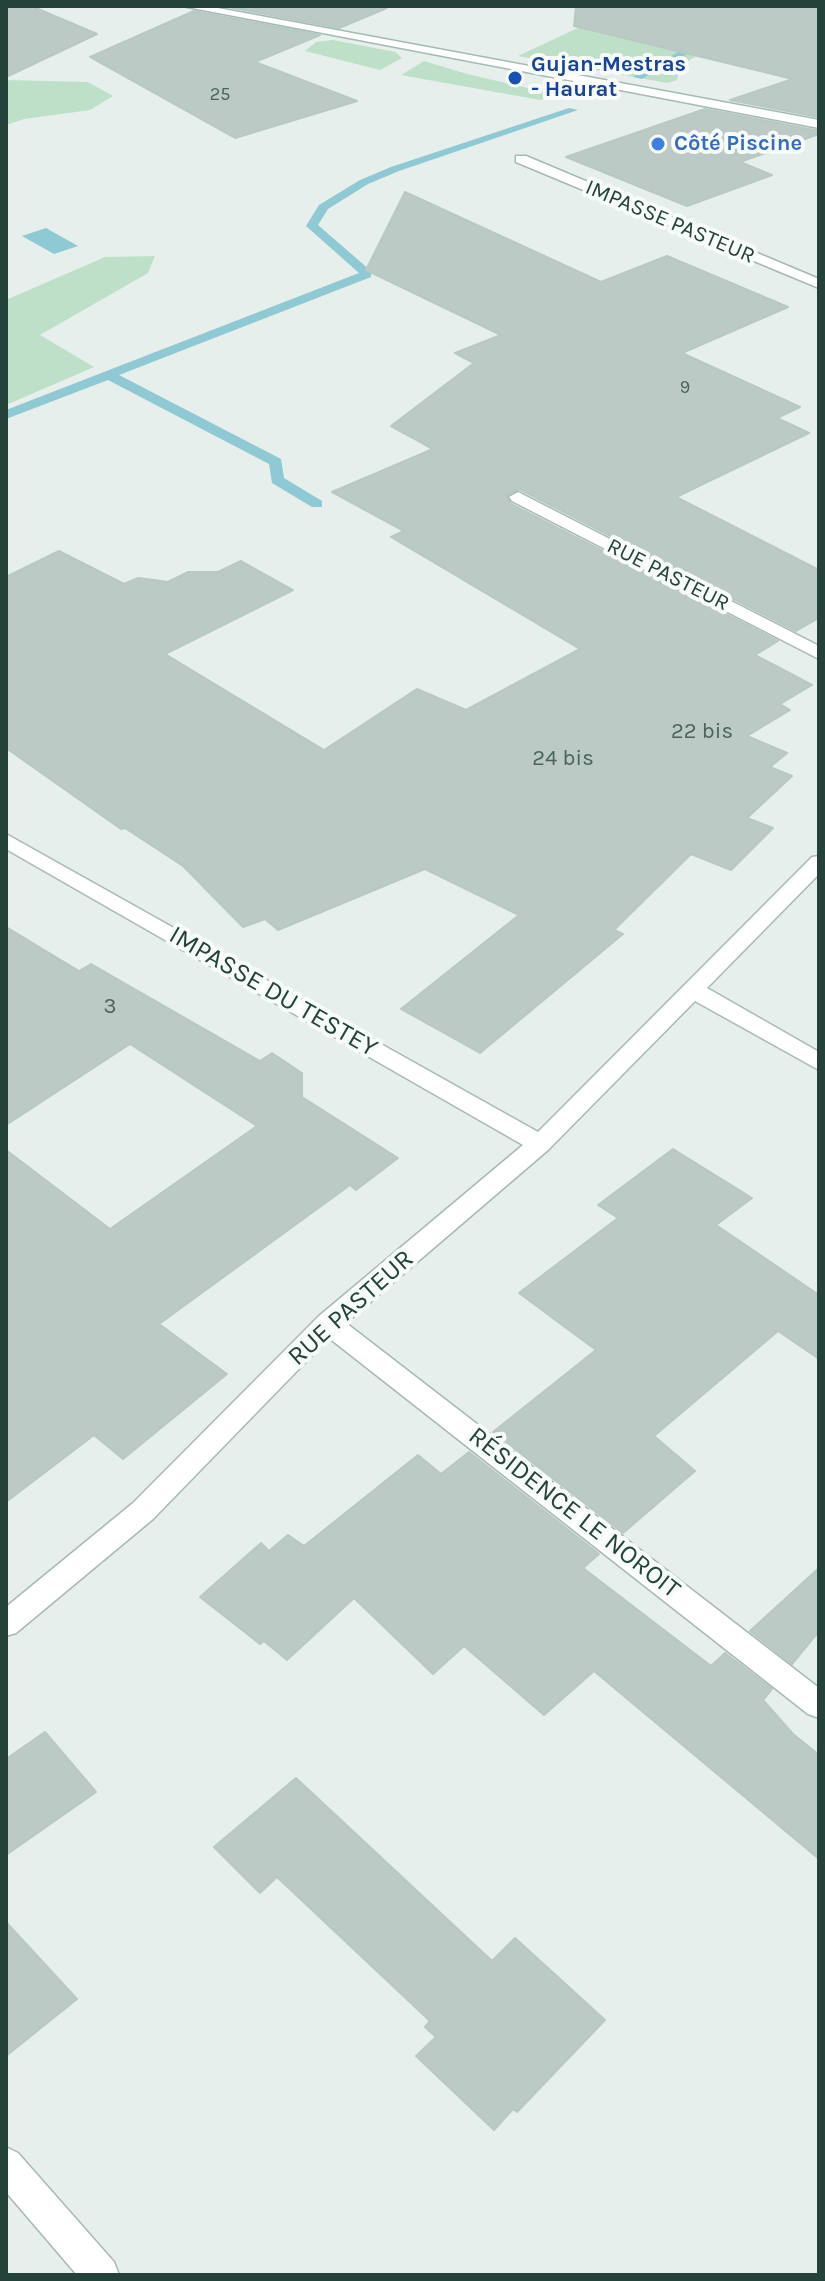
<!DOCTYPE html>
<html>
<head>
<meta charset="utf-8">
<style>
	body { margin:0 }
	#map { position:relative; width:825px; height:2281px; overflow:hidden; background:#e6efeb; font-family:Karla,sans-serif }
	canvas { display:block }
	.frame { position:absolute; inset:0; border:8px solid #24423a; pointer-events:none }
</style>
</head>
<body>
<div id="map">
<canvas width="825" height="2281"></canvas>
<div class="frame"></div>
</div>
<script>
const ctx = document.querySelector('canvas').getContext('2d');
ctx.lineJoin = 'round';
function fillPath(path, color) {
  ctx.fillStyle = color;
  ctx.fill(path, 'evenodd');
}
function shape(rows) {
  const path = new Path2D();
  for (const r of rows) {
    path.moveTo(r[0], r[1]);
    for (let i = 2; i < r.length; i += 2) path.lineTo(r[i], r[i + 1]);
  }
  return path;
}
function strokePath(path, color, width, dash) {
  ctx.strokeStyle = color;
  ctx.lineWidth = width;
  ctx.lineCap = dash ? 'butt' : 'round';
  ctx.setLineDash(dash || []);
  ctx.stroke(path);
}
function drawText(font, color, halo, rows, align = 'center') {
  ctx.font = font + ' Karla,sans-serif';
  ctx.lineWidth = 8;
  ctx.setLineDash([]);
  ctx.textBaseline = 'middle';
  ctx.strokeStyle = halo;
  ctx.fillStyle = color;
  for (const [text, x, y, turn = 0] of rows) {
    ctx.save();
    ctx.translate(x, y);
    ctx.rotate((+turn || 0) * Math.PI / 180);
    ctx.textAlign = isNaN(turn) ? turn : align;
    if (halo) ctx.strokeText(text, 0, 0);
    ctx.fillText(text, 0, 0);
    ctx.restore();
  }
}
fillPath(shape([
	[625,6,732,34,680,66,677,80,667,83,518,56],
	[333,40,395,52,402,58,380,70,305,51,316,42],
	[424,61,467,74,558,95,540,100,401,75],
	[6,80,88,82,113,96,90,110,24,119,6,125],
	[155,256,148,273,40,335,94,367,6,405,6,300,105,257]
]), '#bfe0c8');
fillPath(shape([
	[46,228,78,246,54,254,22,236]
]), '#8ec9d4');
fillPath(shape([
	[704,38,713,40,642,79,633,77,704,38],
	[569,108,578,110,399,171,368,184,328,209,318,225,371,271,371,277,119,375,281,459,284,478,322,501,322,507,312,507,272,483,269,464,108,380,6,419,6,410,359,273,306,226,319,205,360,180,391,167,569,108]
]), '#8ec9d4');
const building = shape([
	[6,6,31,6,97,34,6,77,6,6],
	[223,6,387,6,387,8,339,28,223,6],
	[576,6,819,6,819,117,730,100,793,79,574,26,576,6],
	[194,11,320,35,255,62,357,101,235,138,90,57,194,11],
	[705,109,819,131,819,134,740,162,772,175,687,206,566,157,705,109],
	[405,192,601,282,667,256,788,307,682,353,800,407,777,418,809,433,676,497,819,570,819,618,796,631,519,489,506,496,511,504,778,641,755,655,812,685,780,704,790,710,747,736,787,753,770,767,792,776,747,818,773,828,731,870,691,854,614,930,623,934,480,1053,401,1009,519,915,425,869,278,930,265,919,243,927,183,866,125,828,121,829,6,748,6,577,59,551,124,584,138,578,168,582,188,572,218,572,241,561,293,590,165,654,324,750,417,689,466,710,580,649,391,537,404,531,332,492,433,449,391,426,474,363,455,353,501,335,366,270,405,192],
	[6,927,79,971,91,964,260,1061,272,1053,302,1073,302,1097,398,1158,356,1190,350,1185,159,1324,227,1374,123,1459,94,1435,6,1502,6,1150,110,1229,257,1126,130,1044,6,1125,6,927],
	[673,1149,752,1198,716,1225,819,1295,819,1359,778,1331,654,1436,695,1471,623,1533,493,1432,596,1350,519,1293,618,1218,598,1205,673,1149],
	[469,1452,599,1554,583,1568,711,1666,725,1653,772,1689,763,1700,793,1734,819,1755,819,1859,594,1671,544,1715,464,1646,433,1674,354,1598,287,1660,264,1641,260,1644,200,1597,261,1543,269,1551,288,1535,304,1546,418,1455,441,1474,469,1452],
	[819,1568,819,1631,792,1664,750,1631,819,1568],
	[45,1732,96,1792,6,1855,6,1759,45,1732],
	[296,1778,492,1961,515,1938,605,2020,517,2112,513,2109,494,2130,416,2056,436,2037,425,2027,430,2021,277,1877,260,1893,214,1847,296,1778],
	[6,1922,77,1999,6,2056,6,1922]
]);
fillPath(building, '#bbcac4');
strokePath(building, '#b8c9c2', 2);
const street = shape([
	[516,156,526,156,819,279,819,288,516,162,516,156],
	[518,492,819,646,819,659,512,501,509,497,518,492],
	[6,834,538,1132,812,857,819,856,819,874,707,988,819,1052,819,1070,695,1001,548,1150,346,1323,819,1688,819,1718,808,1714,329,1338,153,1519,16,1633,6,1636,6,1607,133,1503,319,1316,523,1145,6,849,6,834],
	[6,2147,18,2153,114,2262,119,2275,77,2275,6,2192,6,2147]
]);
const secondary = shape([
	[182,6,207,6,819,120,819,128,182,6]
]);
strokePath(street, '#a8b8b2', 3);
strokePath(secondary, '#a4bbb3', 3);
fillPath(street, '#fff');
fillPath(secondary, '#fff');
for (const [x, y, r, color] of [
	[515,78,8,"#1a4fb4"],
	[658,144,8,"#3f7fe0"]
]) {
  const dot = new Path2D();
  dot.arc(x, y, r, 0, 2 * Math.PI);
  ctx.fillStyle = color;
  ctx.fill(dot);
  strokePath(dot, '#f7fbf9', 3);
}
drawText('18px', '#4a645c', null, [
	["25",220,95],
	["9",685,388]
]);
drawText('bold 22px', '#164399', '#f7fbf9', [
	["Gujan-Mestras",531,65],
	["- Haurat",531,90]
], 'left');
drawText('bold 22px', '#366cbe', '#f7fbf9', [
	["Côté Piscine",674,144]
], 'left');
drawText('22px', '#24423a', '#f7fbf9', [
	["IMPASSE PASTEUR",670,222,23],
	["RUE PASTEUR",668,575,27]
]);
drawText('22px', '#4a645c', null, [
	["22 bis",702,732],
	["24 bis",563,759],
	["3",110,1007]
]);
drawText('26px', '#24423a', '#f7fbf9', [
	["IMPASSE DU TESTEY",273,992,30],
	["RUE PASTEUR",351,1308,-42],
	["RÉSIDENCE LE NOROIT",574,1513,38]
]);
</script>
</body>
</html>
